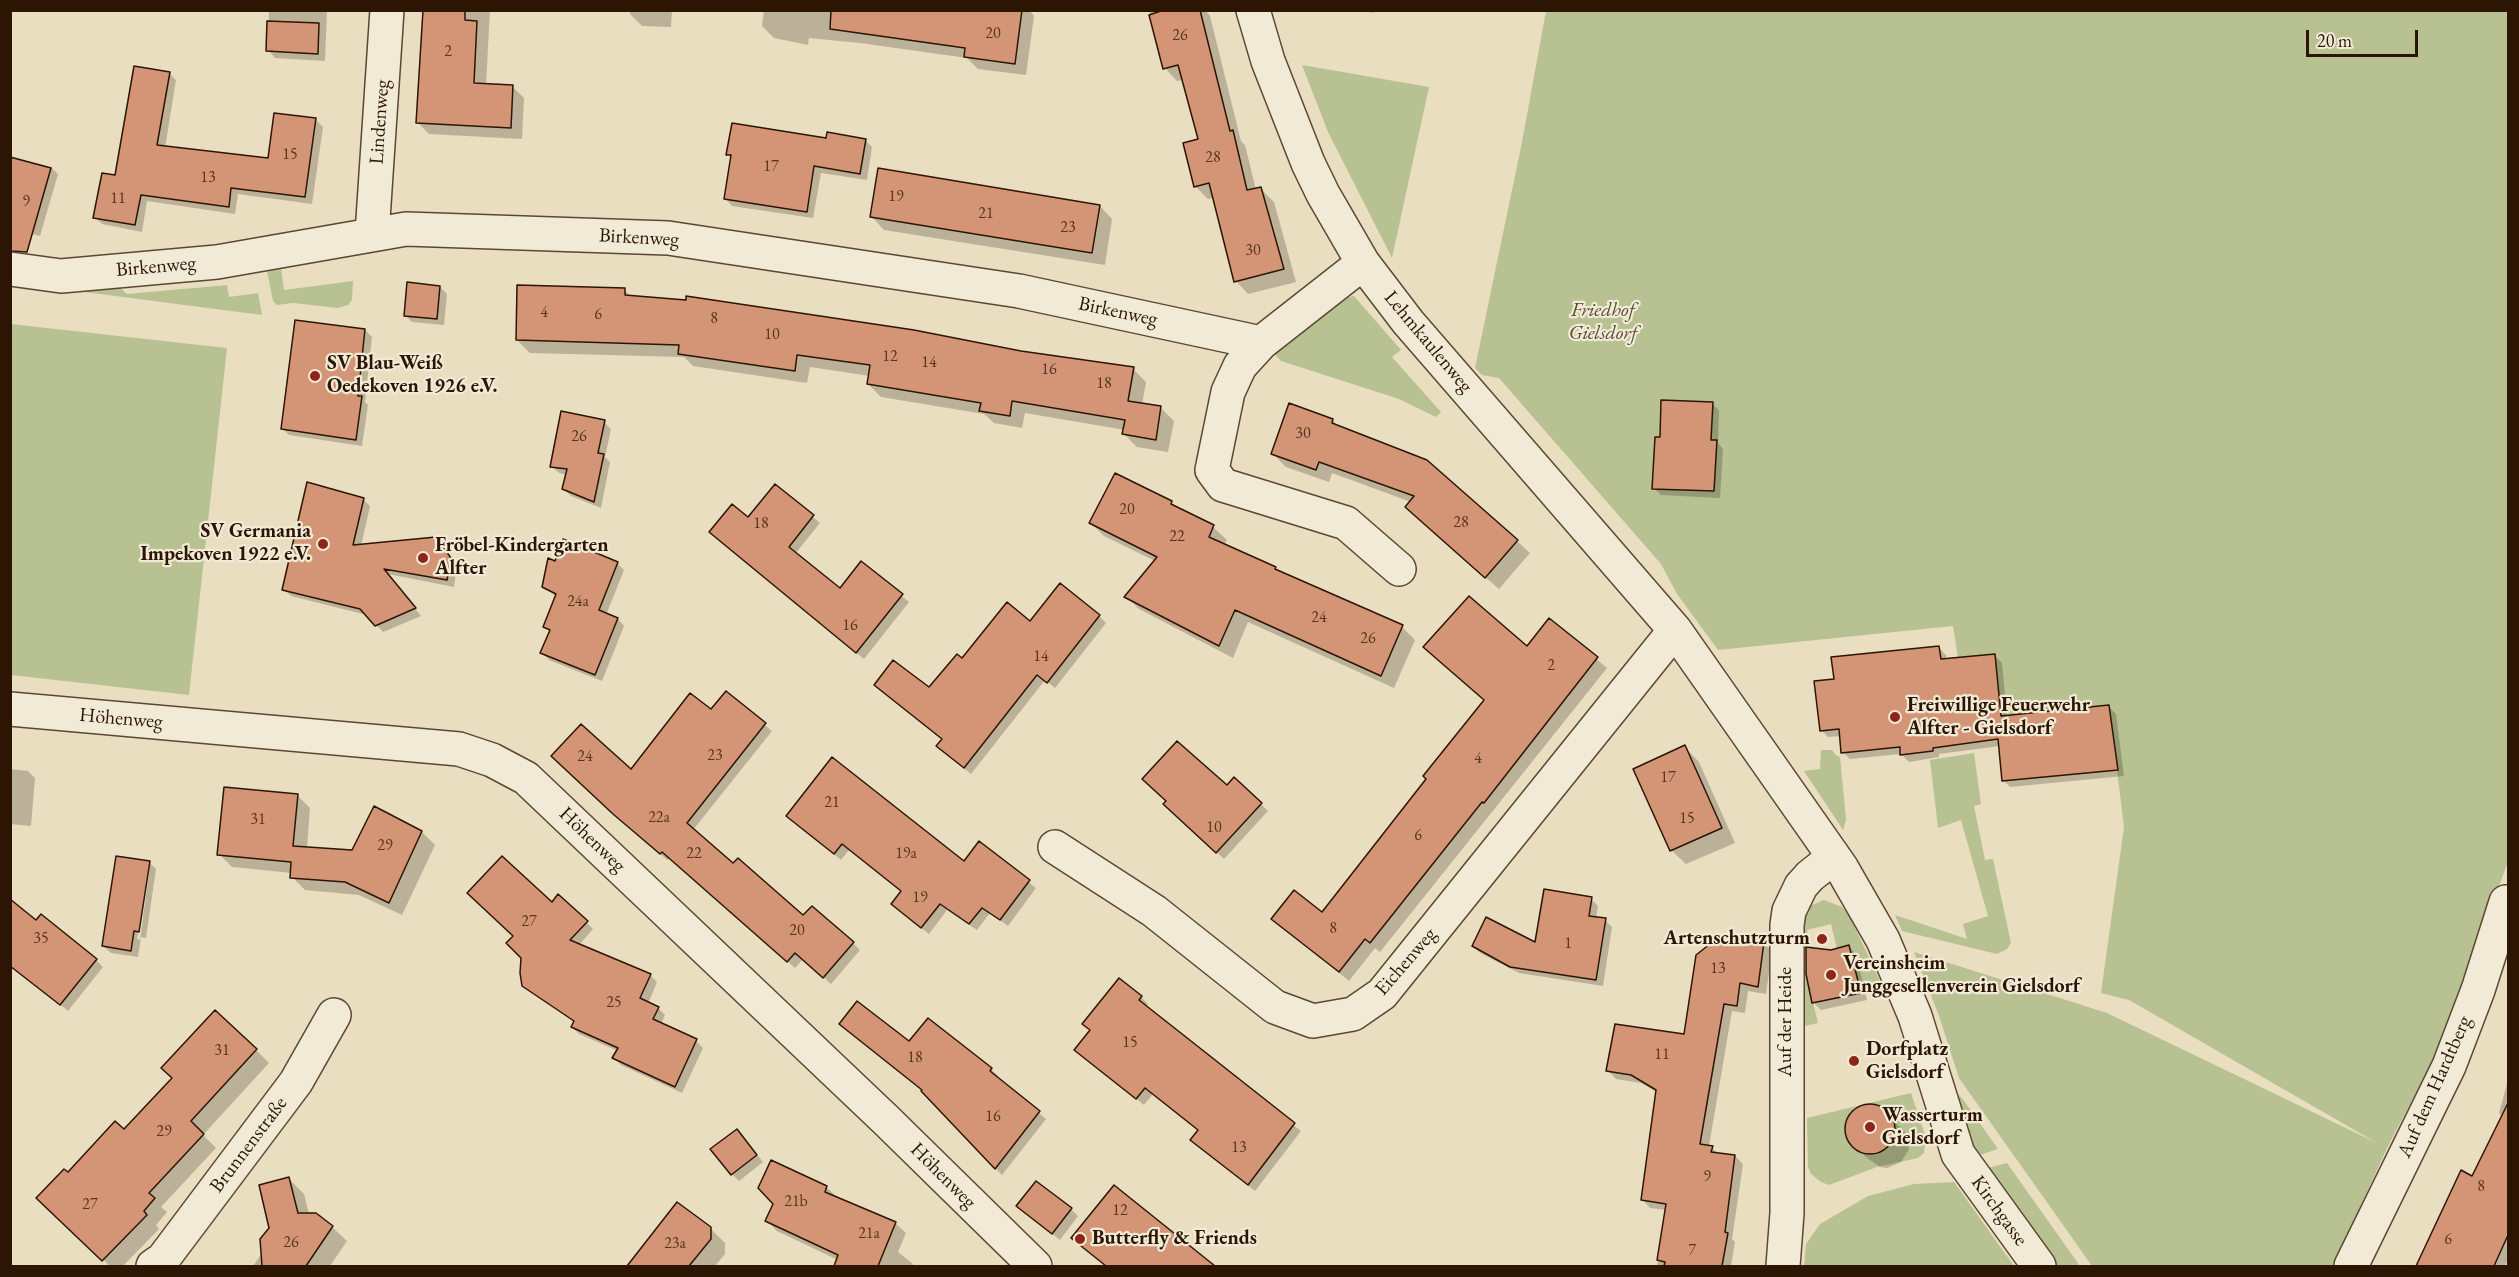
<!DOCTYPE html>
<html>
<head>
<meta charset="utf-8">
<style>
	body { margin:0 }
	#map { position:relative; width:2519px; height:1277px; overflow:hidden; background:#eadec0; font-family:"EB Garamond",serif }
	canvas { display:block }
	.frame { position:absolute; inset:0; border:12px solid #2c1503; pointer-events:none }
	.scale { position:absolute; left:2306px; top:30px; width:112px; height:27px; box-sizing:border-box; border:3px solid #2c1503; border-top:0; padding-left:8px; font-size:18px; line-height:21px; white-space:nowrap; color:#2c1503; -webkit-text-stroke:4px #f1ead6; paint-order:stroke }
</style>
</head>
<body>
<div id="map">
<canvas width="2519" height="1277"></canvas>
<div class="frame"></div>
<div class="scale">20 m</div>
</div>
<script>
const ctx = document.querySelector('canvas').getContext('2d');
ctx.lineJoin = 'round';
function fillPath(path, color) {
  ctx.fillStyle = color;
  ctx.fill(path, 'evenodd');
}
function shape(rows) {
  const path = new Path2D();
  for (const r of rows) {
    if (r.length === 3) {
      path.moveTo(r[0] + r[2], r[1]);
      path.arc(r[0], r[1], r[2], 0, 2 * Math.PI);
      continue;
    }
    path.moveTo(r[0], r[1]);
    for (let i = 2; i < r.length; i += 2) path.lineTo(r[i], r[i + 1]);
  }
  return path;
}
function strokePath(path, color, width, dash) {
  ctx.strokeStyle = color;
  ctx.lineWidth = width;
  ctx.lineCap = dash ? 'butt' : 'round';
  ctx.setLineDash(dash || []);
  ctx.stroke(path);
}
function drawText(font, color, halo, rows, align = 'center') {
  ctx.font = font + ' "EB Garamond",serif';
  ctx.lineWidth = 4.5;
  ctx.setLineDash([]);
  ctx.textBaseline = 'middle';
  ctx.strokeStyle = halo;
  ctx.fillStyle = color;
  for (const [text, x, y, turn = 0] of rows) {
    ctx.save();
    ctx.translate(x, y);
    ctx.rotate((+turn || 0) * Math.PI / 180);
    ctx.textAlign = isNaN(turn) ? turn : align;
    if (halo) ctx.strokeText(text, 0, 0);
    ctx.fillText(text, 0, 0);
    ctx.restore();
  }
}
fillPath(shape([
	[1546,11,2508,11,2508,862,2433,1060,2387,1148,2333,1266,2092,1266,1959,1078,1939,1016,1914,952,2107,1013,2377,1143,2129,1000,2101,993,2124,827,2109,705,1996,717,1999,699,1995,654,1958,658,1953,626,1718,650,1677,594,1661,564,1499,378,1482,375,1475,368,1522,142],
	[1302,65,1429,87,1392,258,1328,132],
	[281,268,284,290,353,281,352,300,348,305,338,308,293,303,277,305,273,301,267,271],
	[115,283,127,294,227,285,229,297,258,293,262,315,61,289],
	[1354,296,1401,350,1392,357,1441,412,1436,417,1399,399,1281,361,1274,353,1345,298],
	[11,324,227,348,189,695,11,675],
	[1821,750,1832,750,1837,756,1840,757,1846,820,1843,830,1804,771,1820,769],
	[1974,753,1981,804,1974,806,1985,860,1993,859,2011,943,2007,949,1997,954,1902,931,1895,915,1967,939,1963,924,1988,916,1961,820,1938,828,1930,760],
	[1824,900,1842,907,1849,915,1883,987,1861,993,1850,946,1837,949,1831,924,1807,930,1812,954,1802,957,1818,1023,1799,1027,1801,916,1807,907],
	[1911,1093,1926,1138,1924,1153,1918,1158,1877,1167,1829,1185,1821,1182,1811,1174,1808,1167,1807,1118],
	[1959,1095,1962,1098,1998,1149,1977,1156,1955,1096],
	[2007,1163,2080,1266,2058,1266,1987,1168],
	[1954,1182,2014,1266,1804,1266,1806,1244,1820,1224,1868,1196,1914,1184]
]), '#b8c191');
fillPath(shape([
	[269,10,327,10,325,61,275,58,268,50],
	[424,10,490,10,486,85,512,86,524,98,522,139,429,134,417,122],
	[630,10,672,10,671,27,642,26,630,14],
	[764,10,1029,10,1034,16,1026,75,978,69,967,58,860,43,809,38,808,45,774,38,762,26],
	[1149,10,1205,10,1210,16,1241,141,1245,145,1256,190,1261,189,1274,202,1296,282,1248,294,1236,281,1215,197,1208,199,1195,186,1199,140,1183,80,1177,81,1165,68],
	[1358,10,1374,10,1374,13],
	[169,73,176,80,165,148,269,160,316,120,323,127,312,204,238,194,235,214,147,201,142,232,102,224,95,217],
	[827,140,865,140,872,147,867,180,821,173,813,218,732,206,725,198,732,158,728,154],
	[10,156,51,167,58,174,40,236,10,228],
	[1100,206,1112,219,1105,265,884,230,872,217],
	[440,287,447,294,444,325,412,322,405,315],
	[624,290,632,297,1133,369,1146,382,1142,405,1161,408,1174,421,1168,452,1137,447,1124,434,1125,430,1025,413,1022,428,994,423,984,414,881,397,868,384,870,376,810,367,807,383,693,366,684,357,530,353,517,340],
	[365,330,372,337,365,402,368,405,362,446,289,435,282,428],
	[1712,404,1719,410,1718,443,1723,449,1720,498,1661,495,1654,488,1662,438],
	[1332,420,1340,428,1517,541,1530,553,1499,589,1419,520,1407,507,1411,502,1332,473,1329,482,1286,467,1273,454],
	[604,422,611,429,605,457,610,462,601,508,571,496,564,489,567,475,559,473,552,466],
	[775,486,820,523,795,554,840,590,861,563,909,602,864,659,718,538,748,519],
	[363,499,370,506,361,546,435,538,457,566,454,587,388,574,421,616,383,632,367,615,291,596,284,589],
	[1171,502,1178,509,1213,527,1227,540,1224,545,1275,568,1279,572,1402,627,1415,640,1394,688,1248,622,1233,658,1139,609,1126,596,1155,561,1104,536,1091,523],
	[555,563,617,563,624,570,606,615,618,619,624,626,602,681,549,660,542,653,551,632,545,626,557,597,543,587],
	[1099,616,1106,623,1055,688,1045,680,971,774,945,753,943,740,876,685,929,689,963,660,1031,623],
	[1549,620,1607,668,1380,952,1375,948,1349,981,1273,919,1322,914],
	[1939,648,1946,655,1946,660,1995,656,2002,663,2007,717,2109,707,2116,714,2124,776,2010,787,2003,780,2000,746,1939,754,1939,757,1909,762,1901,754,1850,759,1843,752,1841,736,1828,737,1821,730,1836,681],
	[726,694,772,731,693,830,733,866,803,917,853,943,860,950,831,984,803,959,795,968,670,858,667,860,560,763,631,772,712,712],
	[1685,747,1699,762,1735,843,1686,864,1671,850],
	[10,769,28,771,35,778,31,826,10,824],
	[1227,787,1261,804,1268,811,1224,859,1172,811],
	[297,795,310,808,307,848,353,852,374,808,422,832,435,845,402,915,359,895,305,890,292,877,292,873,232,867,219,854],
	[795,822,964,863,980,843,1036,888,1008,926,990,913,977,930,947,910,929,934,900,911,903,892,849,850,841,860],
	[149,862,156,869,146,938,141,937,138,957,111,953,103,946],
	[147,866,150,866,140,940,137,939],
	[1591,899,1598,906,1596,919,1605,920,1612,927,1603,986,1519,973,1480,953,1473,946,1536,944],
	[552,904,586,922,593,929,579,945,650,975,657,982,648,1004,658,1008,665,1015,661,1024,696,1041,703,1048,682,1093,621,1065,614,1058,618,1051,579,1034,572,1027,574,1022,523,985],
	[10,910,36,922,96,960,103,967,68,1011,12,966,10,968],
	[1763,943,1772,951,1766,994,1748,991,1745,1013,1732,1011,1709,1146,1719,1154,1735,1156,1743,1164,1732,1239,1735,1242,1731,1266,1657,1266,1667,1210,1650,1208,1642,1199,1657,1092,1641,1083,1616,1079,1608,1071,1685,1036],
	[1849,947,1856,954,1867,1000,1821,1010,1814,1003,1807,974,1831,952],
	[1141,997,1148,1004,1145,1007,1301,1131,1255,1191,1199,1147,1199,1130,1153,1094,1144,1105,1083,1057,1091,1031],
	[910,1043,991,1069,998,1076,997,1078,1046,1119,1002,1175,923,1091],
	[256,1050,269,1063,203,1135,216,1148,161,1207,167,1212,156,1225,159,1229,123,1266,110,1266,51,1211,68,1175,124,1131],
	[2508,1080,2508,1259,2505,1266,2418,1266,2461,1172,2472,1178,2503,1117,2499,1113],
	[1865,1106,1880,1108,1907,1134,1909,1149,1901,1162,1887,1168,1880,1167,1867,1158,1851,1143,1848,1136,1848,1121,1852,1114],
	[744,1138,763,1162,739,1181,732,1174],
	[289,1179,304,1194,309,1214,332,1227,347,1241,330,1266,253,1266,263,1252],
	[826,1187,837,1197,895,1223,906,1233,898,1252,913,1264,912,1266,840,1266,836,1263,838,1260,777,1231,767,1221],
	[1114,1187,1213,1266,1107,1266,1080,1245],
	[1018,1206,1071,1209,1078,1216,1060,1240],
	[710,1228,725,1243,725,1254,715,1266,633,1266,631,1264]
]), '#0003');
const building = shape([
	[423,10,465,10,465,20,477,21,474,83,513,85,511,128,416,123,423,10],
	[831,10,1022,10,1015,64,964,57,965,48,830,29,831,10],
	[1164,10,1200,10,1230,131,1233,130,1247,190,1261,187,1284,269,1234,282,1209,183,1194,187,1183,143,1198,139,1178,65,1163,69,1149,15,1164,10],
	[267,21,319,23,318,54,266,51,267,21],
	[134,66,170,72,157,145,268,158,274,113,316,118,305,197,231,188,229,207,141,195,135,225,93,218,102,173,115,175,134,66],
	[732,123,826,138,827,132,866,139,860,174,814,166,807,212,724,199,731,155,726,155,732,123],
	[10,157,51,168,27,252,10,251,10,157],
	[878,168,1100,205,1092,253,870,217,878,168],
	[407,282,440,286,437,319,404,316,407,282],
	[517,285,625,288,625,295,686,300,686,296,914,330,1021,351,1134,367,1128,401,1161,406,1156,440,1122,434,1125,420,1012,401,1010,416,979,411,981,403,867,384,870,365,797,355,795,371,678,354,679,345,516,340,517,285],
	[295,320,365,329,358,396,362,396,356,440,281,429,295,320],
	[1661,400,1713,402,1711,440,1717,440,1714,491,1652,489,1655,437,1660,437,1661,400],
	[1289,403,1333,419,1332,423,1427,460,1518,540,1485,578,1405,507,1414,496,1319,462,1316,470,1271,454,1289,403],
	[561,411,605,420,598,453,604,454,594,502,562,489,567,469,550,467,561,411],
	[1115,473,1172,501,1171,504,1214,525,1209,537,1276,567,1275,569,1403,625,1381,676,1235,610,1219,646,1124,597,1157,557,1089,523,1115,473],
	[307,482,364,498,353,545,436,537,451,558,447,580,384,569,416,608,375,626,360,609,282,590,307,482],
	[775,484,814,515,789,547,840,588,861,561,903,594,856,653,709,532,732,504,748,517,775,484],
	[563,539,618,562,599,610,618,618,595,675,540,653,550,630,543,627,556,594,542,587,548,558,555,561,563,539],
	[1060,583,1100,615,1047,683,1037,675,964,768,936,746,942,739,874,685,893,660,929,687,957,654,962,658,1007,602,1030,621,1060,583],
	[1469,596,1527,646,1549,618,1598,657,1484,803,1482,802,1370,943,1365,939,1339,972,1271,919,1294,890,1322,912,1426,779,1423,776,1484,700,1423,647,1469,596],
	[1939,646,1941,659,1995,654,2001,716,2109,705,2118,770,2002,781,1998,739,1933,748,1933,751,1900,755,1900,747,1841,753,1839,729,1820,731,1814,681,1834,679,1831,657,1939,646],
	[726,691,766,723,687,823,733,863,738,858,803,915,812,906,854,942,823,978,795,953,787,962,662,852,660,854,613,814,551,756,581,724,631,769,690,693,711,709,726,691],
	[1177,741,1227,785,1234,777,1262,803,1216,853,1163,804,1166,801,1142,779,1177,741],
	[1685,745,1722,828,1670,851,1633,769,1685,745],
	[832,757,964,861,979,841,1030,880,1000,920,982,908,969,924,940,904,921,928,891,904,901,891,842,844,834,854,786,816,832,757],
	[224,787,298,794,293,846,352,850,374,806,422,831,389,903,345,882,290,878,291,862,217,855,224,787],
	[116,856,150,861,139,932,134,931,131,951,102,946,116,856],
	[502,856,552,902,558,894,588,921,570,940,651,974,640,998,659,1007,653,1019,697,1039,675,1087,612,1058,618,1048,571,1027,574,1021,522,986,520,973,521,958,506,943,513,936,467,893,502,856],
	[1544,889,1592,897,1589,916,1606,918,1596,980,1510,967,1472,946,1486,917,1535,942,1544,889],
	[10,899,36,920,41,914,97,959,60,1005,10,966,10,899],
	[1720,936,1764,942,1758,987,1740,983,1737,1006,1724,1004,1700,1144,1713,1146,1711,1152,1735,1155,1725,1232,1728,1233,1722,1266,1664,1266,1665,1262,1657,1260,1666,1204,1641,1200,1656,1090,1631,1075,1606,1071,1615,1024,1684,1034,1696,955,1720,936],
	[1849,945,1861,993,1812,1003,1806,974,1806,947,1831,950,1849,945],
	[1119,978,1142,996,1139,1000,1295,1123,1248,1185,1190,1140,1198,1130,1145,1088,1136,1099,1074,1050,1090,1030,1082,1024,1119,978],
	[857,1001,909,1041,928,1018,992,1068,990,1071,1040,1111,995,1169,921,1091,922,1090,839,1024,857,1001],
	[215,1010,257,1049,191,1121,204,1134,149,1193,155,1198,144,1211,147,1215,102,1261,36,1198,64,1169,68,1172,115,1121,124,1129,172,1078,161,1068,215,1010],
	[2508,1103,2508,1235,2494,1266,2416,1266,2461,1170,2472,1176,2508,1103],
	[1870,1129,25],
	[737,1129,757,1155,731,1175,710,1149,737,1129],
	[771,1160,827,1186,825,1192,896,1222,878,1266,834,1266,838,1255,765,1221,773,1204,758,1188,771,1160],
	[289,1177,298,1213,316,1213,333,1226,306,1266,262,1266,260,1239,269,1228,259,1185,289,1177],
	[1036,1181,1072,1208,1052,1234,1016,1206,1036,1181],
	[1114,1185,1215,1266,1106,1266,1071,1238,1114,1185],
	[677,1202,711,1227,711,1239,689,1266,627,1266,677,1202]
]);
fillPath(building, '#d39575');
strokePath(building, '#2c1503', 1.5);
const minor = shape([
	[1253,10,1268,61,1308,163,1323,194,1363,263,1408,322,1675,630,1841,867,1883,940,1915,1016,1958,1154,2039,1266],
	[372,234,387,10],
	[1363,263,1261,343,1240,366,1228,392,1212,470,1223,485,1346,523,1399,569],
	[10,269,61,276,217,262,406,229,668,238,1019,291,1261,343],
	[10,709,459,749,492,760,526,778,886,1120,1035,1266],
	[1055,847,1154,911,1275,1007,1313,1021,1353,1014,1382,994,1675,630],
	[153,1266,163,1259,296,1082,334,1015],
	[1783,1266,1787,1213,1787,925,1789,911,1801,886,1810,876,1834,857],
	[2351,1266,2449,1066,2478,990,2506,902]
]);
strokePath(minor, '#5c4732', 36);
strokePath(minor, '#f1ead6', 33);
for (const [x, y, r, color] of [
	[315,376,6,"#8f2418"],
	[323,544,6,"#8f2418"],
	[423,558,6,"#8f2418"],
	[1895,717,6,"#8f2418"],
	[1822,939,6,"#8f2418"],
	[1831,975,6,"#8f2418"],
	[1854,1061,6,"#8f2418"],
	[1870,1127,6,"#8f2418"],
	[1080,1239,6,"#8f2418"]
]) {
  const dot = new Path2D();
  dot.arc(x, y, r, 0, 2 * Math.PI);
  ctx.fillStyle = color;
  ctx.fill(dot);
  strokePath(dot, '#f1ead6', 2);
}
drawText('16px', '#563520', null, [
	["20",993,34],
	["26",1180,36],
	["2",448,52],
	["15",290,155],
	["28",1213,158],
	["17",771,167],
	["13",208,178],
	["19",896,197],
	["11",118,199],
	["9",26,202],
	["21",986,214],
	["23",1068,228],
	["30",1253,251],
	["4",544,313],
	["6",598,315],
	["8",714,319],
	["10",772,335],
	["12",890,357],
	["14",929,363],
	["16",1049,370],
	["18",1104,384],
	["30",1303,434],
	["26",579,437],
	["20",1127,510],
	["28",1461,523],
	["18",761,524],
	["22",1177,537],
	["24a",578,602],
	["24",1319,618],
	["16",850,626],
	["26",1368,639],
	["14",1041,657],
	["2",1551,666],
	["23",715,756],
	["24",585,757],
	["4",1478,759],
	["17",1668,778],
	["21",832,803],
	["22a",659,818],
	["15",1687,819],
	["31",258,820],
	["10",1214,828],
	["6",1418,836],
	["29",385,846],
	["22",694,854],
	["19a",906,854],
	["19",920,898],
	["27",529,922],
	["8",1333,929],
	["20",797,931],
	["35",41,939],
	["1",1568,944],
	["13",1718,969],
	["25",614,1003],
	["15",1130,1043],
	["31",222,1051],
	["11",1662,1055],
	["18",915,1058],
	["16",993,1117],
	["29",164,1132],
	["13",1239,1148],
	["9",1707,1177],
	["8",2481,1187],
	["21b",796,1202],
	["27",90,1205],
	["12",1120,1211],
	["21a",869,1234],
	["6",2448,1240],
	["26",291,1243],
	["23a",675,1244],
	["7",1692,1251]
]);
drawText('20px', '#2c1503', '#f1ead6', [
	["Lindenweg",380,122,-86],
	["Birkenweg",639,238,3],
	["Birkenweg",156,267,-5],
	["Birkenweg",1118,312,12],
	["Lehmkaulenweg",1428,342,50],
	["Höhenweg",121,719,5],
	["Höhenweg",592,840,44],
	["Eichenweg",1406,962,-49],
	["Auf der Heide",1786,1022,-90],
	["Auf dem Hardtberg",2435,1087,-66],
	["Brunnenstraße",249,1145,-53],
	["Höhenweg",943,1176,45],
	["Kirchgasse",1999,1211,54]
]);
drawText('italic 20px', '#56492e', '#f1ead6', [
	["Friedhof",1603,311],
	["Gielsdorf",1603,334]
]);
drawText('bold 20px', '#2c1503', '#f1ead6', [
	["SV Blau-Weiß",327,364],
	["Oedekoven 1926 e.V.",327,387],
	["SV Germania",311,532,"right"],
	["Impekoven 1922 e.V.",311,555,"right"],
	["Fröbel-Kindergarten",435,546],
	["Alfter",435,569],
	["Freiwillige Feuerwehr",1907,706],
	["Alfter - Gielsdorf",1907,729],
	["Artenschutzturm",1810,939,"right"],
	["Vereinsheim",1843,964],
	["Junggesellenverein Gielsdorf",1843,987],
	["Dorfplatz",1866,1050],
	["Gielsdorf",1866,1073],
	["Wasserturm",1882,1116],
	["Gielsdorf",1882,1139],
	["Butterfly & Friends",1092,1239]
], 'left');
</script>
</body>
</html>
